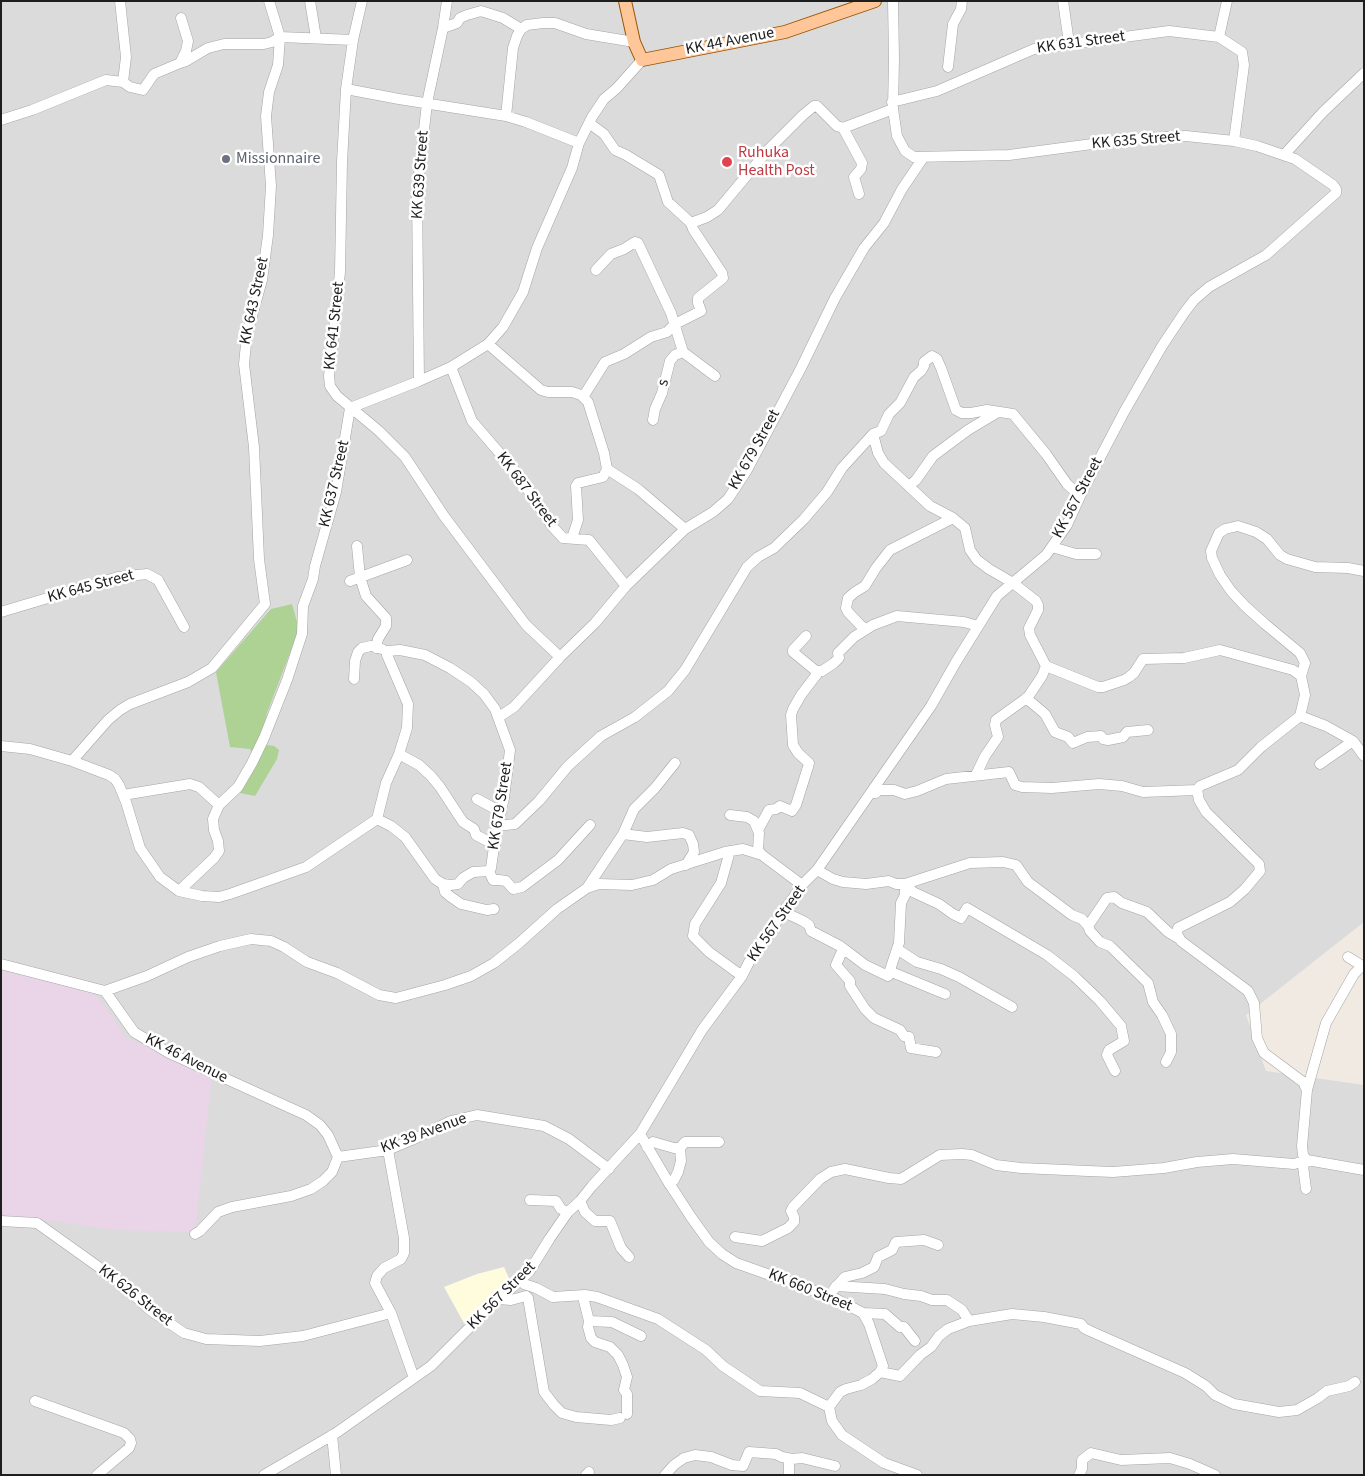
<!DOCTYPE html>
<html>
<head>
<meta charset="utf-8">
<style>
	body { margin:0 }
	#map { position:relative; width:1365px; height:1476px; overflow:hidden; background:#f0eae3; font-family:"Source Sans 3",sans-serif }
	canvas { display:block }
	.frame { position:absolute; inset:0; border:2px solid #1e1e1e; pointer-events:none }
</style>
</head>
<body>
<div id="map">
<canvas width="1365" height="1476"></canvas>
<div class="frame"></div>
</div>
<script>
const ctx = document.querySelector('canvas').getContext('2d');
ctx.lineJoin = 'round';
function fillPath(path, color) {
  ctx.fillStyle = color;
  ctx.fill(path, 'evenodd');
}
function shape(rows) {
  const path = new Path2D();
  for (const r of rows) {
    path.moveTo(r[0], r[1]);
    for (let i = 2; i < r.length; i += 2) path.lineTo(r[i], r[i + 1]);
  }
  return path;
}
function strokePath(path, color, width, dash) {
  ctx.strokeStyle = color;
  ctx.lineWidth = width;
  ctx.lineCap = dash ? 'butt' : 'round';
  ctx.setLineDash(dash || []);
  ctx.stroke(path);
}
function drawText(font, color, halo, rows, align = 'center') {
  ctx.font = font + ' "Source Sans 3",sans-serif';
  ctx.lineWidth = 5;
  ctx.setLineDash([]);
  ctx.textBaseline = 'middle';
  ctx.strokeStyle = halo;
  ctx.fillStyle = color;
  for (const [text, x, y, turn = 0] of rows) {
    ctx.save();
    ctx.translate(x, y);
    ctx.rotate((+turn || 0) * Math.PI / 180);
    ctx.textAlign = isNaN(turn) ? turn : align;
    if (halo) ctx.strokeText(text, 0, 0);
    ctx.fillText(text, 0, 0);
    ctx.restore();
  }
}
fillPath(shape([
	[1,1,1364,1,1364,922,1246,1015,1266,1071,1364,1085,1364,1475,1,1475]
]), '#dcdbdb');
fillPath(shape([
	[1,971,33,976,92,991,111,1014,125,1037,212,1075,195,1232,115,1230,1,1214]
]), '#e9d4e8');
fillPath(shape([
	[504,1267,511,1283,465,1325,444,1287,477,1274]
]), '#fffbdd');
fillPath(shape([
	[292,604,299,629,267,713,260,744,274,746,279,750,277,759,255,796,240,793,235,788,254,756,250,749,230,747,216,672,271,609]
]), '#add294');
const minor = shape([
	[120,1,126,57,123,82],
	[310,1,316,38],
	[362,1,353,40,346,89,342,162,340,272,329,376,330,386,337,396,379,431,405,457,444,516,526,625,560,657],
	[1063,1,1069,43],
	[443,28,457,23,460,18,467,15,481,11,503,18,521,29],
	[1219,37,1227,1],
	[180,63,186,61,208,48,224,44,264,44,272,42,280,37,353,40],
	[948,67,953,24,961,9,962,1],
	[346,89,399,99,506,116,526,122,579,143],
	[892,102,937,91,1034,49,1169,31,1219,37,1242,52,1244,65,1234,141],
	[506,116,513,48,517,36,521,29,527,25,543,23,555,23,586,34,634,42],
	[1,120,32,110,106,80,123,82,130,87,143,90,154,74,180,63,186,51,188,41,181,18],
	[589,123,604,134,615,150,626,155,659,175,668,202,691,223],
	[843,128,862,163,861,169,854,177,859,194],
	[1284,155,1323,112,1364,73],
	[596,270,611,254,624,249,635,242,638,243,671,313,683,352,715,376],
	[488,344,541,390,548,392,572,392,581,395,588,402,604,453,607,469,638,489,685,529],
	[451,367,472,421,515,471,552,526,563,538,589,540,626,586],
	[419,381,417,192,427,103,443,28,447,1],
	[583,397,605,362,624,354,651,337,667,332,675,324,701,311,698,303,698,298,723,278,722,273,693,229,691,223,707,217,718,210,768,150,803,115,814,106,817,106,837,126,843,128,893,109],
	[653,420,655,409,662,393,670,361,675,355,683,352],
	[909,486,916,480,933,456,968,430,998,412],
	[572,538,578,520,576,486,578,483,603,477,607,469],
	[357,546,360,577,366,596,386,618,386,626,378,639,376,648],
	[1052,547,1076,554,1096,554],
	[350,581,407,560],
	[1,612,118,577,147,574,158,580,184,627],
	[865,630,848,612,846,608,848,598,855,592,865,586,876,568,890,550,953,518],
	[816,671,822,671,834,663,839,658,838,653,854,637,873,625,897,616,964,622,978,626],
	[1301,676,1305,663,1300,653,1265,624,1245,606,1231,591,1220,575,1212,558,1211,551,1219,533,1225,529,1238,526,1256,532,1267,539,1280,555,1287,559,1315,567,1348,568,1364,571],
	[354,679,355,661,358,652,362,648,371,646,382,649],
	[1026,698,1045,714,1055,732,1068,737,1073,743,1087,737,1101,736,1103,739,1108,740,1123,737,1127,732,1148,730],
	[1300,716,1326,726,1353,741,1364,756],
	[499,717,514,707,560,657,595,623,626,586,685,529,713,512,728,499,747,470,801,368,835,298,864,248,884,223,902,189,923,158],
	[1,746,30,749,72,761,109,775,115,779,119,785,126,802,140,848,160,877,179,891,202,896,219,897,230,894,306,867,377,819,391,826,405,837,435,879,443,884,451,885,458,884,463,878,473,872,489,871,491,868,497,826,504,798,510,750,495,709,484,694,471,682,450,668,425,655,400,650,388,651,387,655,408,704,407,728,399,754,386,783,377,819],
	[399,754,419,765,431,776,440,787,463,822,474,829,476,835,495,845],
	[72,761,108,720,120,710,130,704,188,682,212,668,265,604,259,559,254,447,244,364,247,334,262,280,268,235,271,186,266,116,269,92,278,65,280,37,269,1],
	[1320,764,1353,741],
	[976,775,985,756,998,737,995,725,996,720,1028,697,1042,676,1046,666],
	[1197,790,1199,800,1206,812,1259,864,1260,871,1245,889,1230,902,1178,928,1177,934,1181,941,1248,991,1254,1003,1257,1038,1264,1053,1303,1082,1307,1090,1302,1146,1303,1155,1307,1160,1303,1166,1306,1189],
	[871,793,876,793,878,790,894,790,905,794,917,791,946,779,1009,772,1015,785,1022,787,1052,788,1099,784,1122,786,1143,792,1197,790,1200,786,1238,770,1261,747,1300,716,1305,695,1301,676,1293,670,1220,650,1184,658,1143,659,1134,673,1129,677,1124,680,1103,687,1098,687,1046,666,1030,635,1029,628,1038,610,1038,605,1036,601,1013,583,989,569,977,560,970,550,965,528,953,518,930,506,884,463,878,453,873,434],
	[123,795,190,784,199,787,219,805],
	[477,799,501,812],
	[730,815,747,817,754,821,759,833,758,850,762,855],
	[497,826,515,824,539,801,568,766,601,736,635,717,668,691,685,670,747,567,758,557,774,548,804,519,827,492,842,468,873,434,881,431,889,414,900,403,914,377,921,371,924,366,924,362,932,356,937,359,941,368,956,410,962,413,971,413,987,410,1013,414,1046,454,1067,484,1080,496],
	[758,830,769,810,776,809,780,806,792,811,796,805,808,767,809,763,798,753,793,745,791,715,793,709,801,695,817,674,816,671,793,652,793,650,806,636],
	[623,834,647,837,683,833,689,835,693,844,694,852,686,865],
	[730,851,721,883,695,924,693,936,709,952,742,976],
	[817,870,833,879,843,882,866,884,889,881,896,884,905,884,913,892,939,904,953,914,961,918,967,908,1047,955,1074,976,1100,1001,1121,1026,1124,1041,1109,1050,1107,1055,1115,1071],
	[489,871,493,880,499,880,506,881,513,889,522,887,558,860,590,825],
	[443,884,445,892,451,897,461,904,487,910,494,909],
	[587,888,623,834,634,809,655,788,675,763],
	[179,891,214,858,219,851,218,841,214,830,213,819,219,805,238,787,252,763,264,738,287,680,302,634,303,606,313,579,315,566,336,492,350,408,419,381,451,367,488,344,503,327,523,292,537,248,572,168,579,143,592,117,604,99,617,88,642,60],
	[784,912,803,921,809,925,811,931,840,946,865,965,888,976,899,943,901,903,905,895,905,884,970,863,1003,862,1016,865,1028,882,1072,915,1082,919,1088,926,1090,931,1100,942,1110,946,1148,983,1153,1002,1162,1015,1171,1034,1171,1052,1166,1062],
	[1088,926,1107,898,1114,897,1122,903,1147,912,1168,932,1178,938],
	[843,949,836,965,850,981,850,986,865,1009,874,1018,900,1030,904,1036,909,1037,911,1048,936,1052],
	[897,949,917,962,941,969,959,977,1012,1007],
	[1348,957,1364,967],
	[1,964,105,991,134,1032,169,1053,306,1115,320,1125,328,1135,338,1157],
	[888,976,891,973,894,973,945,994],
	[105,991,147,976,188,957,220,946,251,939,271,941,284,947,307,962,337,973,379,995,396,998,445,985,471,976,494,963,518,944,557,909,587,888,599,884,632,885,653,880,671,869,725,852,743,849,762,855,802,885],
	[1307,1090,1326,1023,1354,974,1362,966],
	[640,1134,667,1180,691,1217,709,1242,722,1254,736,1263,832,1297,863,1313,869,1324,883,1366,880,1372,872,1379,861,1385,846,1389,840,1392,829,1407,832,1421,842,1435,884,1463,917,1475],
	[647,1147,653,1142,674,1148,680,1148,685,1142,719,1142],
	[388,1150,404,1238,404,1253,401,1259,384,1268,377,1276,375,1283,391,1313,414,1378],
	[338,1157,388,1150,414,1139,451,1121,477,1115,544,1126,569,1139,609,1169],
	[669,1184,674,1180,678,1172,681,1161,680,1148],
	[530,1200,556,1201,561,1209,568,1212],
	[580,1201,585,1212,595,1221,610,1221,621,1248,629,1257],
	[1,1221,37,1223,121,1283,150,1310,184,1333,206,1339,260,1341,303,1336,391,1313],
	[195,1234,200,1231,218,1212,232,1207,291,1196,311,1189,323,1181,332,1172,338,1157],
	[735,1237,762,1241,788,1228,794,1222,794,1217,791,1211,793,1207,820,1179,831,1172,845,1169,889,1178,901,1179,940,1155,962,1154,972,1155,996,1165,1021,1168,1088,1171,1113,1172,1164,1168,1197,1162,1233,1159,1294,1164,1307,1160,1364,1170],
	[521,1280,524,1284,536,1288,553,1297,585,1295,597,1297,658,1319,706,1350,723,1366,760,1391,800,1393,829,1407],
	[836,1286,885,1289,904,1294,921,1296,932,1300,947,1300,962,1310,969,1321],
	[834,1289,845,1277,862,1273,874,1267,878,1257,892,1250,896,1242,924,1240,938,1245],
	[585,1295,584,1301,589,1321,588,1327,591,1338,595,1342,610,1347,618,1355,623,1365,627,1377,624,1390,627,1394,627,1414],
	[499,1299,511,1300,526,1296,528,1298,544,1392,554,1405,562,1413,576,1417,611,1420,620,1418],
	[863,1313,885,1314,900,1327,904,1327,915,1341],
	[589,1321,612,1322,641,1336],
	[880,1372,900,1376,920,1355,931,1347,939,1336,948,1329,969,1321,1012,1314,1044,1317,1081,1324,1084,1328,1090,1331,1185,1373,1206,1386,1215,1395,1234,1404,1279,1412,1297,1410,1318,1398,1327,1391,1349,1386,1355,1382],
	[35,1401,124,1433,130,1439,131,1443,129,1448,97,1475],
	[332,1435,336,1475],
	[264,1475,336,1433,431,1366,482,1315,529,1272,550,1238,568,1212,580,1201,592,1186,640,1134,702,1030,742,976,749,962,802,885,817,870,931,706,956,662,997,596,1046,555,1067,525,1082,492,1124,412,1162,346,1184,313,1194,300,1209,287,1266,255,1336,193,1336,189,1333,185,1295,159,1257,146,1234,141,1186,136,1130,139,1009,155,914,157,905,151,897,136,893,109,894,59,893,1],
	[586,1475,589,1472],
	[665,1475,674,1465,684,1458,695,1455,711,1457,732,1465,743,1466,749,1452,776,1454,782,1457,792,1459],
	[789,1475,789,1461,792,1459,802,1458,835,1466],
	[1079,1475,1082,1469,1082,1460,1091,1453,1121,1460,1170,1458,1190,1464,1215,1475]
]);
const major = shape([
	[625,1,634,42,642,60,785,32,875,1]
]);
strokePath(minor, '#a5a5a5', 11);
strokePath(major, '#985500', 14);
strokePath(minor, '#fff', 10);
strokePath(major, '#ffc799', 12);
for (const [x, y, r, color] of [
	[226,159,5,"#6b7280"],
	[727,162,6,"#e0444e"]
]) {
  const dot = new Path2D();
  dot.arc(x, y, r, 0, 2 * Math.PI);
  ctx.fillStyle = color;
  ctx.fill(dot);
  strokePath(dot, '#fff', 2);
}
drawText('16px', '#1e1e1e', '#fff', [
	["KK 44 Avenue",730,42,-11],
	["KK 631 Street",1081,43,-8],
	["KK 635 Street",1136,141,-5],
	["KK 639 Street",421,175,-86],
	["KK 643 Street",255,301,-78],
	["KK 641 Street",335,326,-84],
	["s",664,383,-77],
	["KK 679 Street",755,450,-61],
	["KK 637 Street",335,484,-77],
	["KK 687 Street",526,490,53],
	["KK 567 Street",1078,498,-62],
	["KK 645 Street",91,587,-15],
	["KK 679 Street",501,806,-81],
	["KK 567 Street",777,924,-55],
	["KK 46 Avenue",186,1059,27],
	["KK 39 Avenue",424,1134,-20],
	["KK 660 Street",810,1291,22],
	["KK 626 Street",135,1296,38],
	["KK 567 Street",502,1296,-45]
]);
drawText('16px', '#be3a42', '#fff', [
	["Ruhuka",738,153],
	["Health Post",738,171]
], 'left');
drawText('16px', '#5b616d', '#fff', [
	["Missionnaire",236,159]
], 'left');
</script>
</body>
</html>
